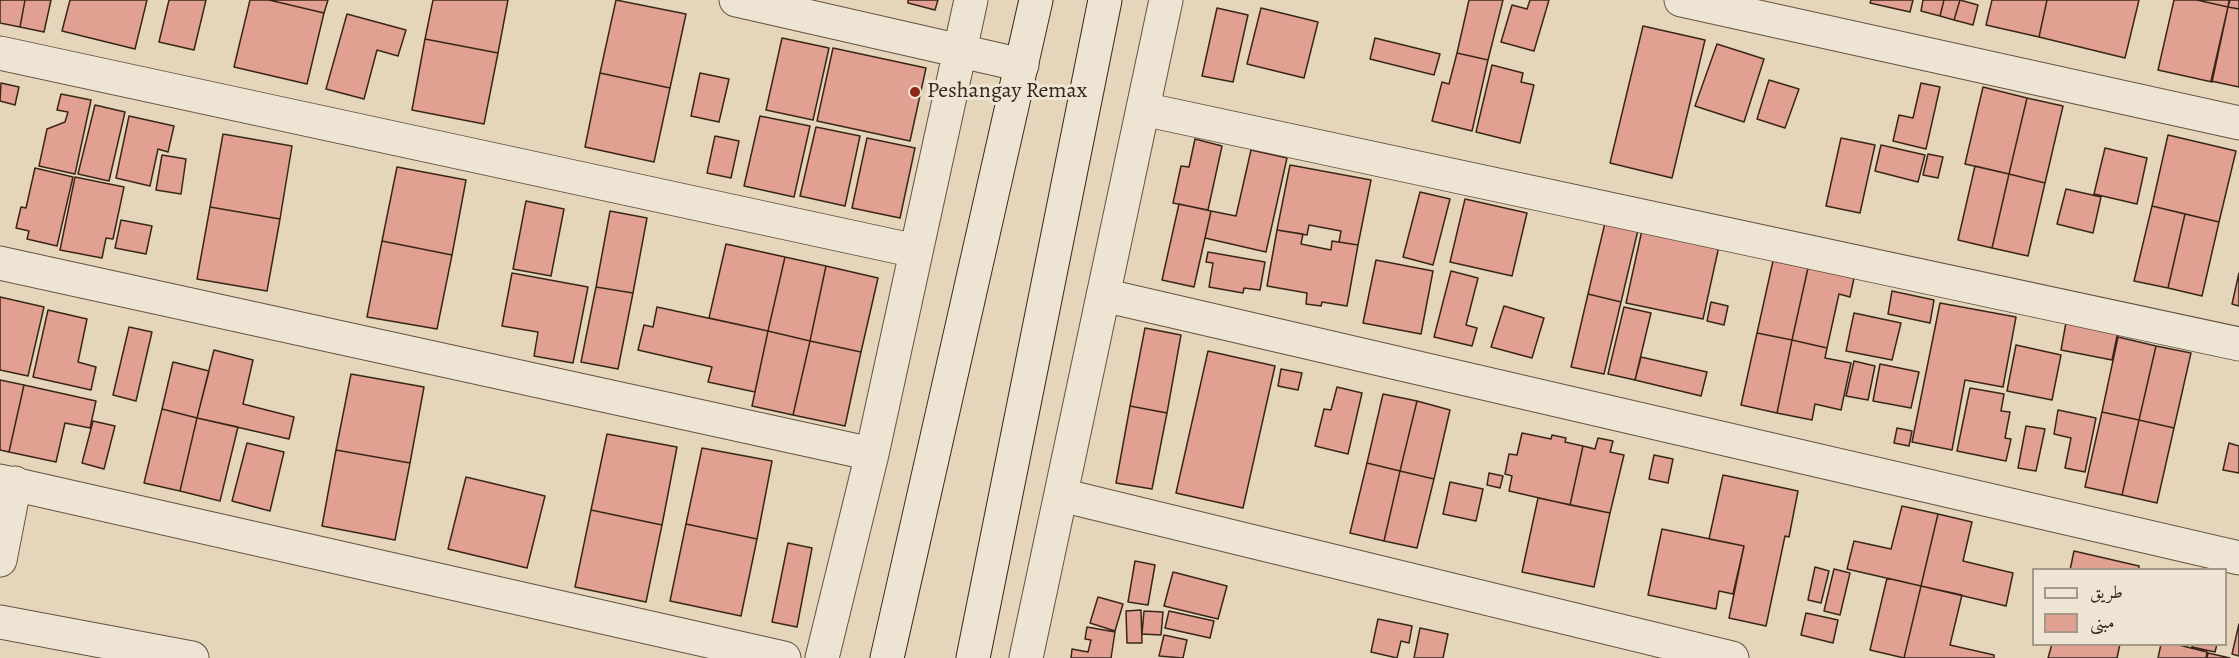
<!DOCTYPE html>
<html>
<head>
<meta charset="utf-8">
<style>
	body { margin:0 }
	#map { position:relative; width:2239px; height:658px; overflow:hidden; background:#e5d6bb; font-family:Alegreya,Amiri,serif }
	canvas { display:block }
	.legend { position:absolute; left:2032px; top:568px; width:195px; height:78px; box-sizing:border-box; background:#eee4d3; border:2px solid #a69889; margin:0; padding:8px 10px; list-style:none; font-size:18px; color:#392619 }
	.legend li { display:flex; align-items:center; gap:12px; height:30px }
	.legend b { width:30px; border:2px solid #a69889 }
</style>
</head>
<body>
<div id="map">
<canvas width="2239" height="658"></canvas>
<ul class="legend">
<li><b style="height:8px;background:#eee4d3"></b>طريق</li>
<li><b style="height:16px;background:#e2a093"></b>مبنى</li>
</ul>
</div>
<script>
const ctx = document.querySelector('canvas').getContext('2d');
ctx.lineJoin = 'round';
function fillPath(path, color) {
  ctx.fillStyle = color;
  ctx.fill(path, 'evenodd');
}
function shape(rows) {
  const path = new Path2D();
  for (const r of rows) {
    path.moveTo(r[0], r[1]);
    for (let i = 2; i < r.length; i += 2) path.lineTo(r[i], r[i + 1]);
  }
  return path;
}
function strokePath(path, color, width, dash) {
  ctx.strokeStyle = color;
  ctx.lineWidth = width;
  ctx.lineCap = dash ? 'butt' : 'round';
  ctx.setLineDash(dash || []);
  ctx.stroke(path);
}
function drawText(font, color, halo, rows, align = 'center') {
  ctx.font = font + ' Alegreya,serif';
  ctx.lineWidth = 6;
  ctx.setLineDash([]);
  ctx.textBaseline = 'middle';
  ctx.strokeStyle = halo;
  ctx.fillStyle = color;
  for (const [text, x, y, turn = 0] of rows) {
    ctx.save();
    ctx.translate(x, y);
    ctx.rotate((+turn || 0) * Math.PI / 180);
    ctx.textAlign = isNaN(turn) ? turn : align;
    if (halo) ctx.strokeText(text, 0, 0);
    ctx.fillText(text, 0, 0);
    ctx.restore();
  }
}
const building = shape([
	[0,0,25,0,20,27,0,23,0,0],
	[25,0,51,0,44,32,20,27,25,0],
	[70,0,147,0,135,49,62,31,70,0],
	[169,0,206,0,194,50,159,42,169,0],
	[250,0,269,0,324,13,307,84,234,67,250,0],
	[269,0,328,0,324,13,269,0],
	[433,0,508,0,498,53,425,39,433,0],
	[616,0,686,14,670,88,600,73,616,0],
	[908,0,938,0,935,10,908,3,908,0],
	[1469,0,1503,0,1488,60,1457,53,1469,0],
	[1530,0,1549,0,1534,51,1501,42,1512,5,1527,9,1530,0],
	[1871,0,1913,0,1910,12,1870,3,1871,0],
	[1923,0,1944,0,1940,16,1921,11,1923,0],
	[1944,0,1960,0,1954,20,1940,16,1944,0],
	[1960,0,1978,5,1973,25,1954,20,1960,0],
	[1992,0,2047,0,2039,37,1986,25,1992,0],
	[2047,0,2139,0,2125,58,2039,37,2047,0],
	[2174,0,2197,0,2228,7,2212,82,2158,70,2174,0],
	[2197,0,2230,0,2228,7,2197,0],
	[2229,0,2239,0,2239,9,2228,7,2229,0],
	[2228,7,2239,9,2239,87,2211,81,2228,7],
	[1217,8,1248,15,1233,82,1202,76,1217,8],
	[1261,8,1318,22,1304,78,1247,64,1261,8],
	[347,14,406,30,398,56,377,50,364,99,326,89,347,14],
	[1643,26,1705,40,1672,178,1610,163,1643,26],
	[782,38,829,48,813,120,766,110,782,38],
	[1375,38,1440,54,1434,75,1370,59,1375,38],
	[425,39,498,53,484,124,412,110,425,39],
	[1717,44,1764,59,1744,122,1695,106,1717,44],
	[833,48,926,68,910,141,817,121,833,48],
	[1457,53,1488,60,1472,131,1432,121,1442,82,1449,84,1457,53],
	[1492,65,1523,73,1521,82,1534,85,1520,143,1476,132,1492,65],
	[600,73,670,88,654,162,585,147,600,73],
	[700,73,729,79,719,122,691,116,700,73],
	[1769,80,1799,89,1785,128,1757,119,1769,80],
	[1,83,19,87,15,105,0,101,1,83],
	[1921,83,1940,87,1926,149,1893,141,1899,115,1913,118,1921,83],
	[1983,87,2027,98,2009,174,1965,164,1983,87],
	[61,94,91,100,75,174,39,166,47,129,65,122,68,112,57,110,61,94],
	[2027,98,2063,106,2045,183,2009,174,2027,98],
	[95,105,125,112,109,181,78,174,95,105],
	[129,116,174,126,168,152,158,149,150,186,116,178,129,116],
	[760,116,810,126,794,197,744,186,760,116],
	[816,127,860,136,845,206,800,196,816,127],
	[223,134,292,146,280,219,210,207,223,134],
	[2168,135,2236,151,2219,222,2152,206,2168,135],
	[715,136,739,141,731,178,707,173,715,136],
	[867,138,915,148,900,218,852,208,867,138],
	[1841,138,1875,145,1860,213,1826,206,1841,138],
	[1195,139,1222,146,1208,210,1173,203,1181,166,1189,167,1195,139],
	[1881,145,1925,155,1918,182,1875,171,1881,145],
	[2105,148,2147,158,2137,204,2094,194,2105,148],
	[1251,150,1287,158,1266,252,1205,238,1211,211,1236,216,1251,150],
	[1928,154,1943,157,1938,178,1923,175,1928,154],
	[162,155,186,159,181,194,156,190,162,155],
	[1290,165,1371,180,1358,245,1339,242,1341,231,1309,225,1307,235,1277,230,1290,165],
	[1975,166,2009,174,1992,248,1958,240,1975,166],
	[397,167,466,180,452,255,382,241,397,167],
	[35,168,73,177,57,246,27,239,29,231,16,228,21,207,26,208,35,168],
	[2009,174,2045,183,2028,256,1992,248,2009,174],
	[75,177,124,187,113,239,106,238,102,258,60,250,75,177],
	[2066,189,2101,197,2093,233,2057,224,2066,189],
	[1420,192,1450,199,1433,265,1403,257,1420,192],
	[1465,199,1527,213,1512,276,1450,262,1465,199],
	[526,201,564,209,551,276,513,269,526,201],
	[1179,204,1211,211,1194,287,1162,280,1179,204],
	[2152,206,2185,214,2168,288,2134,281,2152,206],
	[210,207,280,219,267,291,197,279,210,207],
	[610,211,647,218,633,293,596,287,610,211],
	[2185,214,2219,222,2202,296,2168,288,2185,214],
	[121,220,152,226,146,254,115,248,121,220],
	[1605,223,1638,230,1621,302,1588,294,1605,223],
	[1277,230,1303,234,1301,244,1331,250,1332,241,1358,245,1347,306,1322,302,1321,306,1306,304,1307,293,1267,286,1277,230],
	[1642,230,1719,246,1703,319,1626,303,1642,230],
	[382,241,452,255,437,329,367,317,382,241],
	[726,244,785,257,768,331,709,318,726,244],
	[1208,252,1265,262,1260,290,1244,288,1243,293,1209,287,1213,263,1206,262,1208,252],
	[785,257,826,266,810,341,768,331,785,257],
	[1376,260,1433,271,1421,334,1363,323,1376,260],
	[1773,261,1808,268,1792,340,1757,333,1773,261],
	[826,266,878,278,861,352,810,341,826,266],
	[1808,268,1854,278,1850,297,1839,294,1827,348,1792,340,1808,268],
	[1451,271,1478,278,1466,325,1477,328,1472,346,1434,337,1451,271],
	[512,273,588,287,573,363,534,356,538,332,502,326,512,273],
	[2239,273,2239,306,2232,304,2239,273],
	[596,287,633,293,618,369,581,362,596,287],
	[1892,291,1934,300,1930,323,1888,314,1892,291],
	[1588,294,1621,302,1604,374,1571,367,1588,294],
	[0,297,44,307,28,376,0,370,0,297],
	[1711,302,1728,306,1724,325,1707,321,1711,302],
	[1940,303,2016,317,2003,387,1965,380,1952,450,1912,442,1940,303],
	[1504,306,1544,318,1532,358,1491,347,1504,306],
	[657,307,768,331,755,392,708,382,712,367,638,350,644,325,653,327,657,307],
	[1624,307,1651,313,1635,380,1608,374,1624,307],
	[48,310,87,319,78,362,96,367,91,390,33,377,48,310],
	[1854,313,1901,323,1892,360,1846,351,1854,313],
	[2067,317,2119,327,2112,360,2061,350,2067,317],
	[129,327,152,332,136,401,113,395,129,327],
	[1145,328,1181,335,1167,413,1130,406,1145,328],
	[768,331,810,341,793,415,752,406,768,331],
	[1757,333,1792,340,1777,413,1741,405,1757,333],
	[2118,337,2156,346,2139,420,2102,412,2118,337],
	[1792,340,1827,348,1825,358,1851,363,1841,410,1815,404,1812,420,1777,413,1792,340],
	[810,341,861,352,845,426,793,415,810,341],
	[2016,345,2061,355,2052,400,2007,391,2016,345],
	[2156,346,2191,353,2174,428,2139,420,2156,346],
	[214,350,253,360,243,404,294,417,289,439,197,418,214,350],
	[1208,351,1275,366,1243,508,1176,493,1208,351],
	[1641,357,1707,372,1701,396,1635,380,1641,357],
	[1854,361,1875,366,1868,400,1846,396,1854,361],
	[173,362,209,371,197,418,162,409,173,362],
	[1880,364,1919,372,1911,408,1873,401,1880,364],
	[1281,369,1302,373,1298,390,1278,386,1281,369],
	[351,374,424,387,410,463,336,450,351,374],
	[0,380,24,385,9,452,0,450,0,380],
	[24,385,96,401,90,428,65,423,56,462,9,452,24,385],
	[1337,387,1362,393,1348,454,1315,446,1324,409,1331,410,1337,387],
	[1970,388,2004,394,2001,411,2010,412,2005,438,2011,439,2006,461,1957,451,1970,388],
	[1383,394,1417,401,1400,471,1367,463,1383,394],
	[1417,401,1450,410,1434,479,1400,471,1417,401],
	[1130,406,1167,413,1152,489,1116,483,1130,406],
	[162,409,197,418,180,491,144,483,162,409],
	[2058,410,2096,418,2085,472,2065,468,2071,438,2054,434,2058,410],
	[2102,412,2139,420,2122,495,2085,487,2102,412],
	[197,418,238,427,220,501,180,491,197,418],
	[2139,420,2174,428,2157,503,2122,495,2139,420],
	[93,421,115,426,104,469,82,463,93,421],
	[2026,426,2045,429,2036,471,2018,468,2026,426],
	[1897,428,1912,431,1909,446,1894,443,1897,428],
	[1522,433,1551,439,1552,435,1566,438,1565,442,1583,446,1570,505,1509,491,1512,476,1505,474,1509,454,1517,455,1522,433],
	[607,434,677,447,662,525,591,510,607,434],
	[1598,438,1613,441,1610,452,1624,455,1610,513,1570,505,1583,446,1595,449,1598,438],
	[247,443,284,452,270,511,232,501,247,443],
	[2229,443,2239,446,2239,473,2223,470,2229,443],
	[702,448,772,461,757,539,686,524,702,448],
	[336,450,410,463,395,540,322,526,336,450],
	[1654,455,1673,459,1668,483,1649,479,1654,455],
	[1367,463,1400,471,1384,541,1350,533,1367,463],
	[1400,471,1434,479,1417,548,1384,541,1400,471],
	[1489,473,1503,476,1500,488,1487,485,1489,473],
	[1723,475,1798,491,1789,537,1785,536,1766,626,1729,618,1744,546,1709,539,1723,475],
	[466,477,545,496,527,568,448,549,466,477],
	[1450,482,1483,489,1476,521,1443,514,1450,482],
	[1538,498,1610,513,1594,587,1522,572,1538,498],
	[1902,506,1938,514,1921,586,1847,569,1854,541,1891,549,1902,506],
	[591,510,662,525,646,602,575,587,591,510],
	[1938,514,1972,522,1963,561,2013,573,2006,606,1921,586,1938,514],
	[686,524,757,539,741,616,670,601,686,524],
	[1662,529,1744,546,1733,594,1719,591,1716,609,1648,595,1662,529],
	[788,543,812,548,797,627,772,622,788,543],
	[2074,551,2139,566,2139,570,2070,570,2074,551],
	[1135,561,1155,565,1148,605,1128,602,1135,561],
	[1815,567,1829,571,1821,603,1808,600,1815,567],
	[1834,569,1850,573,1840,615,1824,611,1834,569],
	[1173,572,1227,586,1218,619,1164,606,1173,572],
	[1887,578,1921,586,1904,658,1870,650,1887,578],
	[1921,586,1962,595,1950,645,1994,655,1994,658,1904,658,1921,586],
	[1098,597,1123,604,1115,631,1090,623,1098,597],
	[1141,610,1142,643,1127,643,1126,611,1141,610],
	[1144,611,1163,612,1161,635,1142,634,1144,611],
	[1169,611,1214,621,1210,638,1165,628,1169,611],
	[1806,613,1838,620,1833,643,1801,635,1806,613],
	[1378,619,1412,626,1409,643,1401,641,1397,658,1371,652,1378,619],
	[2239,624,2239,656,2232,654,2239,624],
	[1087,627,1115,632,1111,658,1071,658,1072,649,1088,652,1091,640,1085,639,1087,627],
	[1420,628,1448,634,1443,658,1414,658,1420,628],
	[1164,635,1187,640,1183,658,1159,656,1164,635],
	[2052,644,2120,644,2117,658,2048,658,2052,644],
	[2161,644,2175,644,2207,652,2206,658,2158,658,2161,644],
	[2193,644,2217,644,2215,652,2192,647,2193,644],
	[2208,653,2230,658,2207,658,2208,653]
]);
fillPath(building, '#e2a093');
strokePath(building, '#392619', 1.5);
const minor = shape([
	[736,0,1022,65],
	[1681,0,2239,123],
	[0,53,916,251],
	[1143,109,2239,344],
	[0,263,872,454],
	[1103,295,2239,558],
	[0,481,784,658],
	[1061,495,1732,658],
	[0,560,15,483],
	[0,622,192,658],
	[822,658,872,454,971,0],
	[1026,658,1166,0]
]);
const secondary = shape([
	[887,658,1036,0],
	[973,658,1105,0]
]);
strokePath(minor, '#645242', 35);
strokePath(secondary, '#392619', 35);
strokePath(minor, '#eee4d3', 33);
strokePath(secondary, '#eee4d3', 33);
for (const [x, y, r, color] of [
	[915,92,6,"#8f2418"]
]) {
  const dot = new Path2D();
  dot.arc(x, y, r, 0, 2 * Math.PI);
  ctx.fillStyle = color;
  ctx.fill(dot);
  strokePath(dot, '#eee4d3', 2);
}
drawText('22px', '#392619', '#eee4d3', [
	["Peshangay Remax",927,92]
], 'left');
</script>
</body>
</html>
